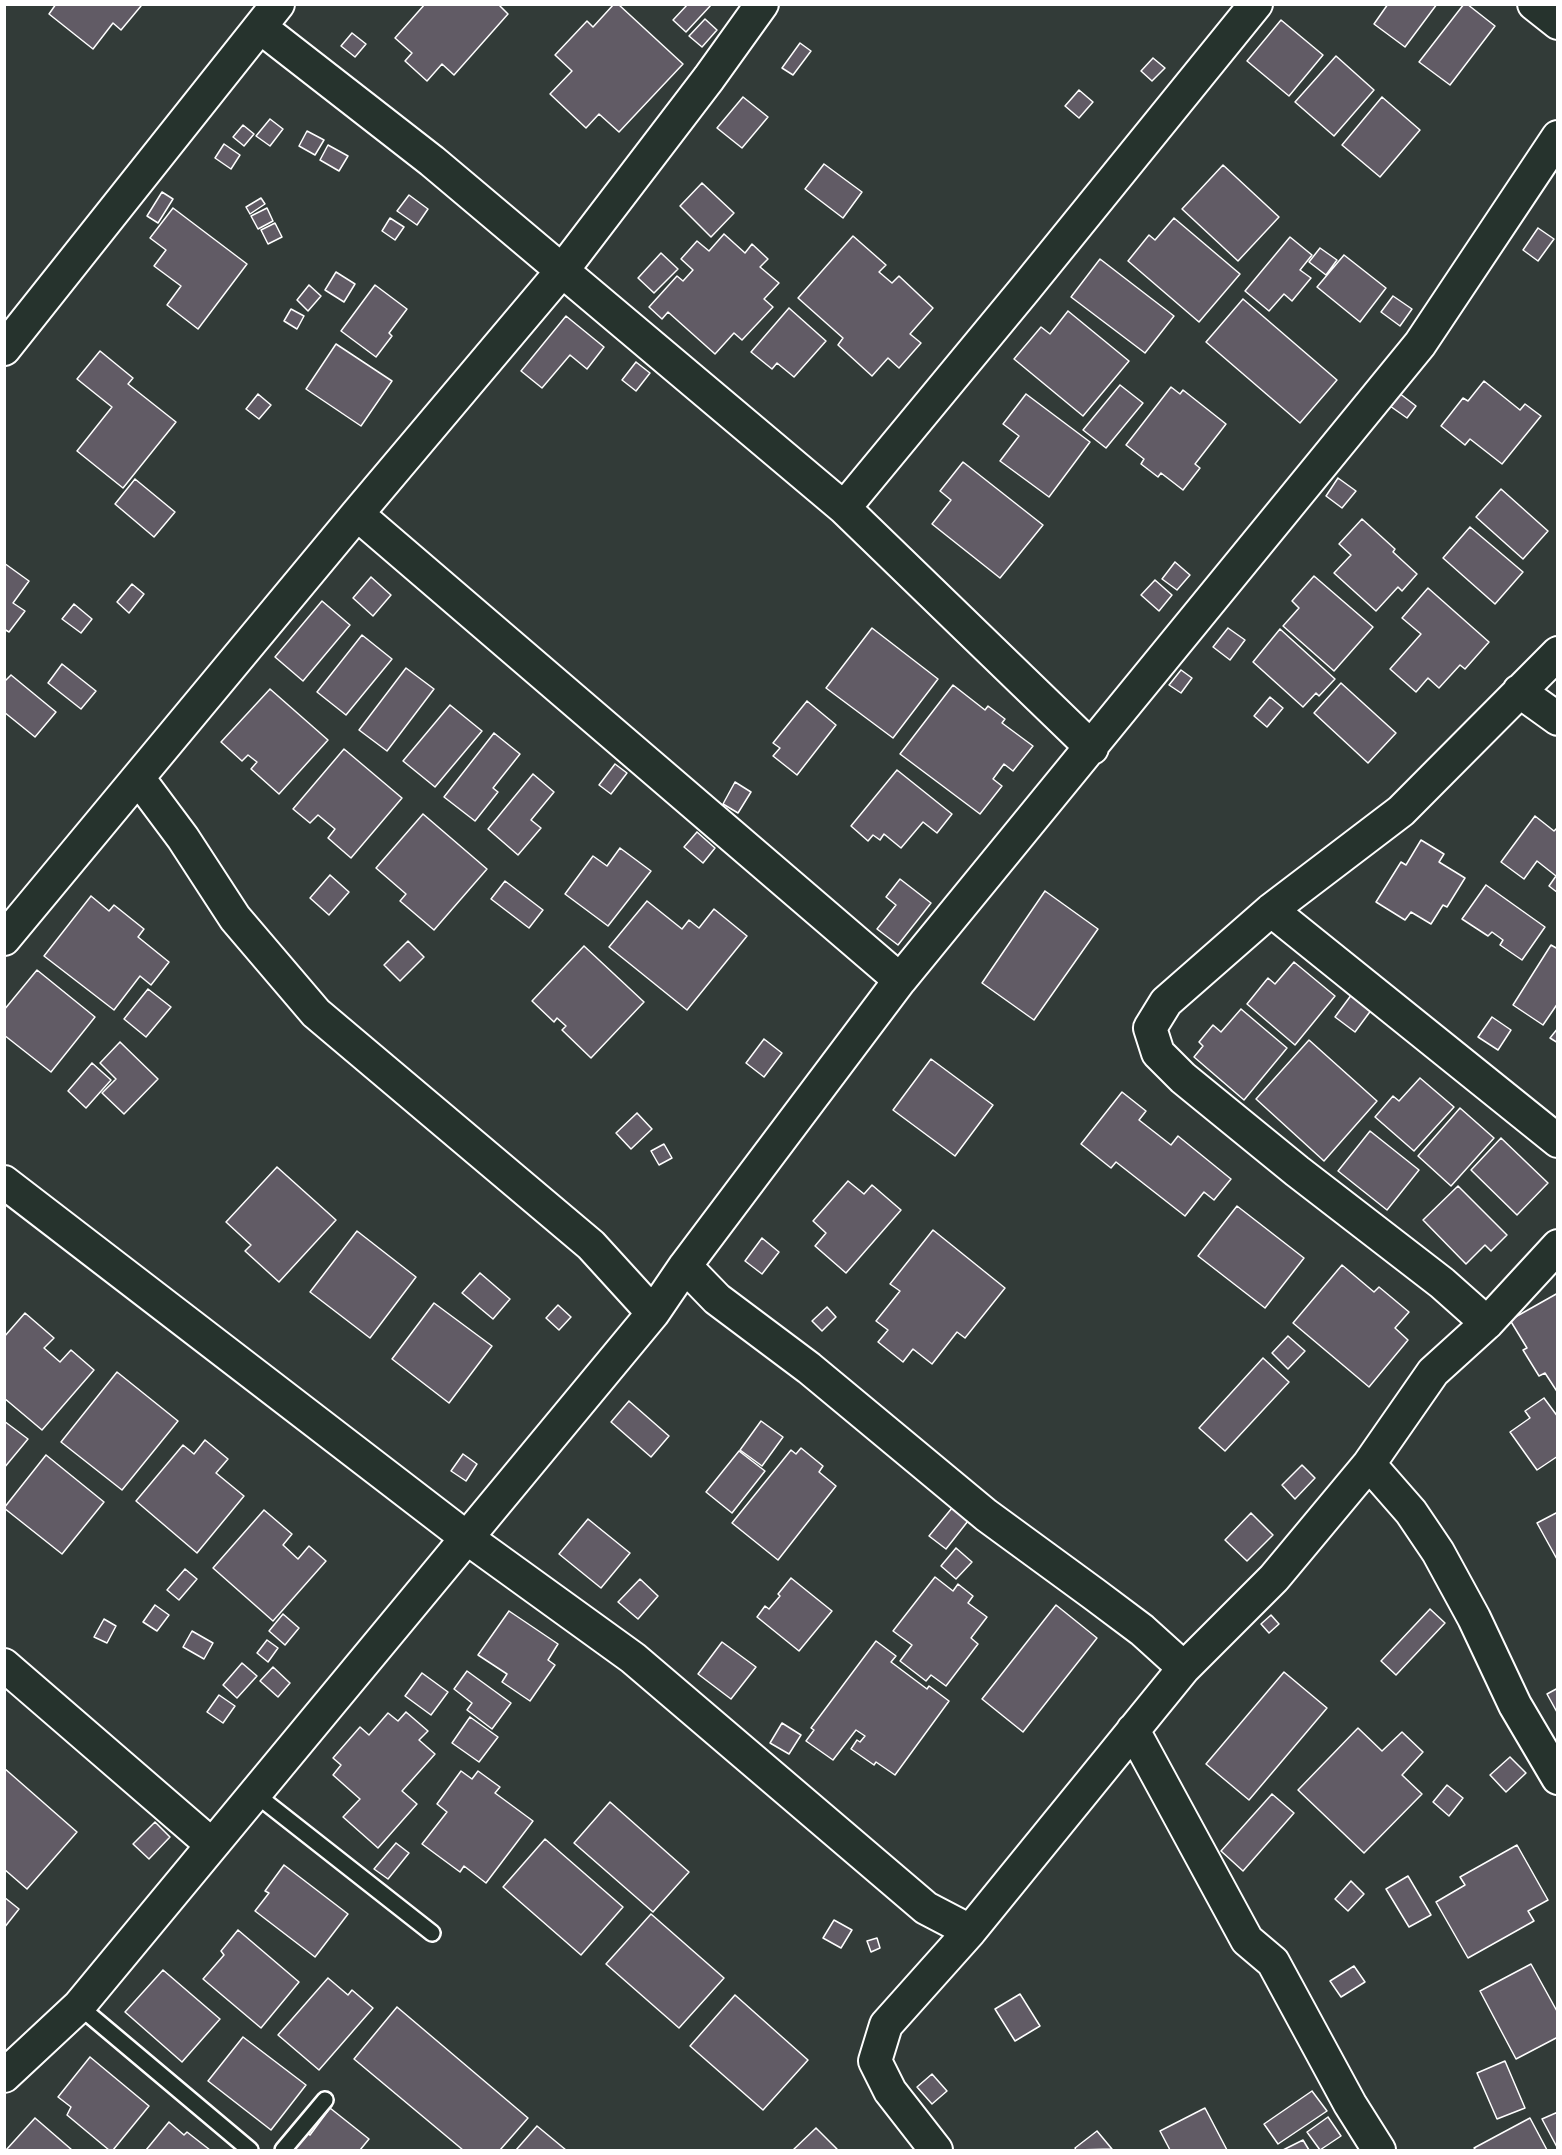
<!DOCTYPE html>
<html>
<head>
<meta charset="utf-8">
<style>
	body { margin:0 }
	#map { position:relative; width:1562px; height:2155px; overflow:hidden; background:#323b38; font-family:Mali,sans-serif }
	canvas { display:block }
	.frame { position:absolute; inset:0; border:6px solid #fff; pointer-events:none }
</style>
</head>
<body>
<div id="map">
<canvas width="1562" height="2155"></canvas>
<div class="frame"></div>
</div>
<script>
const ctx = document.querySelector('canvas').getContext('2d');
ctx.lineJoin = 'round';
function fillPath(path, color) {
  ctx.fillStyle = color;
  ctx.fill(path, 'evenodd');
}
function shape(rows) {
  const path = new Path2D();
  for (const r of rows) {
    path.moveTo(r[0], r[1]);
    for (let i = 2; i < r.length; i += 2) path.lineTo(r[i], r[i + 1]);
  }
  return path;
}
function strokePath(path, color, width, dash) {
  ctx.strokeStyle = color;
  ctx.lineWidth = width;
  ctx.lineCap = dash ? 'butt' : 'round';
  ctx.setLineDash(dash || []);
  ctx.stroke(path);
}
const building = shape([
	[56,4,140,4,141,6,121,30,113,23,93,49,49,14,56,4],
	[425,4,498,4,508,14,454,75,442,64,427,81,405,61,412,53,395,38,425,4],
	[614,4,618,4,683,64,619,132,599,114,586,128,550,94,572,71,555,55,587,21,593,27,614,4],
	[688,4,712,4,686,32,673,20,688,4],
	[1388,4,1437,4,1405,47,1374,24,1388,4],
	[1464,4,1467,4,1495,26,1450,85,1419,62,1464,4],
	[705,19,717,30,702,47,689,36,705,19],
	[1281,20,1323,55,1289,96,1247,61,1281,20],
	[352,33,366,44,355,57,341,46,352,33],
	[800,43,811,51,793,75,782,68,800,43],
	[1336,56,1374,90,1334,136,1295,102,1336,56],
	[1153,58,1165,68,1152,81,1141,71,1153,58],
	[1079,90,1093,102,1079,118,1065,106,1079,90],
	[743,97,768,117,742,148,717,128,743,97],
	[1382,97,1420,130,1380,177,1342,145,1382,97],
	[270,119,283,129,270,146,256,136,270,119],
	[243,125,254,134,244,146,233,137,243,125],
	[307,131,324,140,315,155,299,146,307,131],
	[224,144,240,155,231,169,215,158,224,144],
	[328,145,348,156,339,171,320,160,328,145],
	[824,164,862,192,843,218,805,189,824,164],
	[1223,165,1279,217,1238,261,1182,209,1223,165],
	[702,183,734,213,711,237,680,206,702,183],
	[162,192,173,199,158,223,147,216,162,192],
	[409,195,428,209,417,225,397,211,409,195],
	[261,198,265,204,250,214,246,207,261,198],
	[173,208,247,264,198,329,167,305,181,286,154,266,166,250,150,238,173,208],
	[267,208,273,221,258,229,251,216,267,208],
	[390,218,404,227,395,240,382,231,390,218],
	[1174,218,1240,274,1199,322,1128,261,1149,235,1155,240,1174,218],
	[275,223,282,237,268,244,261,230,275,223],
	[1538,228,1554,239,1538,261,1523,250,1538,228],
	[724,234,745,253,752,244,768,259,760,267,779,283,764,299,773,307,742,340,734,333,715,354,668,312,662,319,649,307,677,276,683,281,693,270,681,259,697,241,709,251,724,234],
	[853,236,886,265,879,272,892,283,899,276,933,308,910,334,921,343,899,368,888,358,872,376,838,345,843,338,798,298,853,236],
	[1290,237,1312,255,1300,270,1311,278,1292,301,1284,294,1269,311,1245,291,1290,237],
	[1320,248,1337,260,1326,275,1309,262,1320,248],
	[661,253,678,269,654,293,638,278,661,253],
	[1344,255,1386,288,1360,322,1317,287,1344,255],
	[1100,259,1174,316,1145,353,1071,297,1100,259],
	[336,272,355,284,344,302,325,290,336,272],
	[309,285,321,296,308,311,297,300,309,285],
	[375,285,407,309,389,333,392,336,376,357,341,331,375,285],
	[1393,296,1412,309,1400,326,1381,312,1393,296],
	[1243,299,1337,380,1300,423,1206,342,1243,299],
	[789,308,826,341,794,377,777,363,772,369,751,352,789,308],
	[291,309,304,316,297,329,284,321,291,309],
	[1068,311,1129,361,1083,416,1014,359,1041,327,1050,334,1068,311],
	[566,316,604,347,587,369,570,355,542,388,521,371,566,316],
	[336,344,392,381,361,426,306,389,336,344],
	[100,351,133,378,128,384,176,422,123,488,77,451,112,407,77,379,100,351],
	[636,362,650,373,636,391,622,380,636,362],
	[1484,381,1520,410,1525,404,1541,416,1502,464,1470,439,1465,445,1441,426,1463,398,1468,401,1484,381],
	[1120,385,1143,403,1106,448,1083,430,1120,385],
	[1171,387,1180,394,1183,390,1226,424,1195,464,1200,468,1183,490,1161,473,1158,477,1141,464,1144,459,1126,445,1171,387],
	[1399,393,1416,406,1407,418,1390,406,1399,393],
	[258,394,271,405,259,419,246,409,258,394],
	[1026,394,1090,442,1049,497,1000,461,1019,436,1003,424,1026,394],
	[963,462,1043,525,1000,578,932,524,951,500,940,491,963,462],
	[1338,478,1356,491,1342,508,1326,496,1338,478],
	[135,479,175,512,154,537,115,504,135,479],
	[1501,489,1548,531,1523,559,1476,517,1501,489],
	[1362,519,1395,549,1393,552,1417,574,1402,591,1398,587,1376,611,1334,573,1351,555,1339,544,1362,519],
	[1470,527,1523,572,1495,604,1443,558,1470,527],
	[1175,562,1190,575,1177,590,1162,579,1175,562],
	[4,563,29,581,13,603,25,611,9,632,4,629,4,563],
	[1314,576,1373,627,1334,671,1283,626,1299,608,1292,601,1314,576],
	[371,577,391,595,373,616,353,598,371,577],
	[1155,580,1172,595,1159,611,1141,595,1155,580],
	[132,584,144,594,129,613,117,602,132,584],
	[1428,588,1489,642,1465,669,1460,665,1439,688,1428,678,1416,692,1390,669,1421,634,1402,618,1428,588],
	[322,601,350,625,303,681,275,657,322,601],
	[74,604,92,619,81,633,62,619,74,604],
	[872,628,938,679,893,738,826,688,872,628],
	[1228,628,1245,640,1230,660,1213,647,1228,628],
	[1280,629,1335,679,1319,696,1316,693,1303,707,1253,662,1280,629],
	[362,635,392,659,346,715,317,692,362,635],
	[62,664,96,691,81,709,48,683,62,664],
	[406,668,434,689,387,751,359,730,406,668],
	[1181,670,1192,678,1181,693,1169,685,1181,670],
	[11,675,56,712,35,737,4,712,4,682,11,675],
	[1341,683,1396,733,1368,763,1314,713,1341,683],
	[953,685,985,710,988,706,1005,719,1002,723,1033,746,1013,771,1004,764,993,779,1002,786,980,814,900,754,953,685],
	[270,689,328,740,279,794,251,769,257,762,248,755,242,761,221,742,270,689],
	[1270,697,1283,708,1267,727,1254,716,1270,697],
	[807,701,836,725,797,775,773,756,780,748,773,743,807,701],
	[450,705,482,731,435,787,403,761,450,705],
	[494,733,520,754,493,788,498,792,475,821,444,797,494,733],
	[344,749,402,798,351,858,328,838,335,829,318,815,310,823,293,809,344,749],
	[615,764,627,773,611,794,599,785,615,764],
	[897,770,952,814,937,833,923,822,901,848,884,834,880,840,873,835,868,841,851,826,897,770],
	[533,774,554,792,531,820,541,828,518,855,488,829,533,774],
	[735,782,751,792,738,813,723,804,735,782],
	[423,814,487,869,434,930,400,901,406,894,376,868,423,814],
	[1535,816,1554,831,1558,827,1558,893,1549,886,1556,876,1537,861,1524,879,1501,862,1535,816],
	[697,832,715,848,703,863,684,847,697,832],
	[1421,840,1444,854,1439,862,1465,878,1447,907,1443,905,1431,924,1411,912,1405,920,1376,902,1401,862,1406,865,1421,840],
	[620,848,651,871,608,926,565,894,593,856,607,866,620,848],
	[330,875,349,892,329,915,310,898,330,875],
	[900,879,931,903,898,945,877,929,896,905,886,897,900,879],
	[505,881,543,910,529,928,491,899,505,881],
	[1486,885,1545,927,1522,960,1500,945,1503,940,1492,932,1488,936,1462,919,1486,885],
	[1045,891,1098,929,1034,1020,982,983,1045,891],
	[91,896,109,911,114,905,144,929,138,937,169,962,151,985,140,976,114,1010,44,956,91,896],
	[647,901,682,929,689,920,699,928,714,909,747,936,687,1010,609,947,647,901],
	[408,941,424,957,400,981,384,965,408,941],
	[1551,945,1558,949,1558,1003,1543,1025,1513,1005,1551,945],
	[584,946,644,1002,591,1058,562,1030,566,1026,557,1018,554,1022,532,1001,584,946],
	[1294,962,1335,996,1295,1045,1247,1004,1268,978,1275,984,1294,962],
	[37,970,95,1017,51,1072,4,1035,4,1010,37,970],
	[148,989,171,1007,146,1037,124,1019,148,989],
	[1352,994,1372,1009,1355,1032,1335,1017,1352,994],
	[1241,1009,1287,1048,1244,1100,1194,1057,1203,1046,1199,1042,1213,1025,1221,1032,1241,1009],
	[1492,1017,1511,1030,1498,1050,1478,1037,1492,1017],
	[1558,1028,1558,1043,1550,1038,1558,1028],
	[764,1039,782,1053,764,1077,746,1063,764,1039],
	[1309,1040,1377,1101,1324,1161,1256,1099,1309,1040],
	[120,1042,158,1079,124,1114,102,1093,116,1079,100,1063,120,1042],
	[931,1059,993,1105,955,1156,893,1110,931,1059],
	[92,1063,111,1080,86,1108,68,1091,92,1063],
	[1420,1078,1454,1107,1414,1151,1375,1117,1393,1096,1399,1101,1420,1078],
	[1122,1092,1146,1111,1139,1120,1171,1145,1178,1136,1231,1179,1214,1200,1204,1192,1185,1216,1116,1162,1111,1168,1081,1144,1122,1092],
	[1460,1108,1494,1138,1451,1186,1418,1156,1460,1108],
	[637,1113,652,1129,631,1149,616,1133,637,1113],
	[1370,1131,1419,1170,1387,1210,1338,1171,1370,1131],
	[1501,1138,1548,1183,1517,1215,1471,1170,1501,1138],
	[664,1144,672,1158,659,1165,651,1151,664,1144],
	[277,1167,336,1220,279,1282,245,1251,251,1245,226,1222,277,1167],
	[848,1181,864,1194,872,1185,901,1210,846,1273,815,1246,826,1233,813,1221,848,1181],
	[1458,1186,1507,1235,1491,1251,1485,1245,1466,1264,1423,1220,1458,1186],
	[1237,1206,1304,1258,1265,1308,1198,1256,1237,1206],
	[933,1230,1005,1288,965,1338,957,1332,932,1364,913,1349,903,1362,878,1342,888,1330,876,1321,900,1291,890,1284,933,1230],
	[357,1231,416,1277,370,1338,310,1292,357,1231],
	[762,1238,779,1252,762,1274,745,1261,762,1238],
	[1342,1265,1374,1292,1379,1287,1409,1312,1395,1328,1408,1340,1369,1387,1293,1323,1342,1265],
	[480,1273,510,1299,493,1319,462,1293,480,1273],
	[1558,1293,1558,1393,1545,1373,1539,1376,1523,1350,1527,1348,1510,1320,1558,1293],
	[434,1303,492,1346,449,1403,392,1359,434,1303],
	[558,1305,571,1317,559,1330,546,1318,558,1305],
	[827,1307,836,1317,822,1331,812,1321,827,1307],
	[25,1313,54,1338,44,1348,60,1362,71,1350,94,1370,42,1430,4,1398,4,1337,25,1313],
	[1288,1336,1305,1351,1288,1369,1272,1353,1288,1336],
	[1263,1358,1289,1382,1225,1451,1199,1428,1263,1358],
	[117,1372,178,1421,122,1490,61,1442,117,1372],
	[1544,1398,1558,1417,1558,1456,1537,1470,1510,1432,1530,1418,1525,1411,1544,1398],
	[629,1401,669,1436,651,1457,611,1422,629,1401],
	[4,1421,28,1439,4,1468,4,1421],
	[761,1421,783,1437,762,1466,740,1450,761,1421],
	[205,1440,228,1459,216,1473,244,1496,197,1553,136,1501,183,1445,194,1454,205,1440],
	[801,1448,823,1466,819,1472,836,1486,778,1560,732,1523,791,1450,796,1454,801,1448],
	[739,1451,765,1471,732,1513,706,1492,739,1451],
	[463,1454,477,1464,466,1481,451,1471,463,1454],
	[46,1455,104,1502,62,1554,4,1508,46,1455],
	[1302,1465,1315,1478,1295,1499,1282,1485,1302,1465],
	[952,1508,968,1521,946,1549,929,1536,952,1508],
	[264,1510,292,1534,283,1545,298,1559,309,1546,326,1561,273,1621,213,1568,264,1510],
	[1558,1512,1558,1561,1537,1523,1558,1512],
	[1251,1513,1273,1535,1247,1561,1225,1540,1251,1513],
	[588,1519,630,1553,601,1588,559,1554,588,1519],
	[956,1548,972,1562,956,1579,941,1566,956,1548],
	[185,1569,197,1579,179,1600,167,1590,185,1569],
	[935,1577,953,1591,958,1584,973,1596,968,1603,987,1617,971,1638,978,1644,946,1686,931,1675,926,1681,900,1661,912,1645,893,1631,935,1577],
	[791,1578,832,1611,799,1651,757,1617,765,1606,769,1609,780,1596,778,1594,791,1578],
	[640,1579,658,1596,638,1619,618,1602,640,1579],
	[155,1605,169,1615,157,1631,143,1622,155,1605],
	[1056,1605,1097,1638,1023,1732,982,1699,1056,1605],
	[1430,1609,1445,1623,1396,1675,1381,1661,1430,1609],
	[509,1611,558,1644,548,1660,555,1665,530,1701,502,1682,507,1674,478,1655,509,1611],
	[283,1614,299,1628,285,1645,269,1631,283,1614],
	[1271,1615,1279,1624,1269,1633,1261,1624,1271,1615],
	[104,1619,116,1626,107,1643,94,1637,104,1619],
	[192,1631,213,1643,204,1659,183,1647,192,1631],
	[267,1640,278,1648,268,1662,257,1653,267,1640],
	[876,1641,896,1656,891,1662,927,1689,929,1686,949,1701,895,1775,876,1762,874,1765,851,1749,857,1740,860,1742,865,1736,856,1730,833,1760,806,1741,814,1730,811,1728,876,1641],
	[722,1642,756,1667,731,1699,698,1674,722,1642],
	[242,1663,257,1676,237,1698,223,1685,242,1663],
	[273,1667,290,1683,278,1697,260,1681,273,1667],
	[467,1671,511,1703,492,1729,467,1710,472,1703,454,1689,467,1671],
	[1284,1672,1327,1708,1249,1800,1206,1764,1284,1672],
	[422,1673,448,1692,431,1715,405,1696,422,1673],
	[1558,1688,1558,1714,1547,1694,1558,1688],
	[219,1695,235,1706,223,1723,207,1712,219,1695],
	[406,1712,428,1731,419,1740,435,1754,402,1791,417,1804,378,1848,343,1817,360,1799,333,1775,341,1765,333,1758,360,1727,369,1735,388,1713,398,1721,406,1712],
	[470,1717,498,1737,479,1762,452,1743,470,1717],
	[782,1723,801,1735,789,1754,770,1743,782,1723],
	[1358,1728,1382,1751,1402,1732,1423,1752,1402,1775,1422,1794,1364,1853,1298,1790,1358,1728],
	[1510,1757,1526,1773,1506,1792,1490,1775,1510,1757],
	[4,1768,77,1832,27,1889,4,1869,4,1768],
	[461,1771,472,1779,478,1771,500,1787,495,1793,533,1821,486,1883,464,1866,460,1872,422,1844,447,1812,437,1804,461,1771],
	[1447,1785,1463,1798,1449,1816,1433,1802,1447,1785],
	[1272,1794,1294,1813,1243,1871,1221,1851,1272,1794],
	[610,1802,689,1872,653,1912,574,1843,610,1802],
	[155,1822,170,1837,149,1859,133,1844,155,1822],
	[545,1839,623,1907,581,1955,503,1887,545,1839],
	[396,1843,409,1853,388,1879,374,1869,396,1843],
	[1517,1845,1548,1900,1528,1911,1534,1921,1468,1958,1436,1902,1465,1885,1460,1877,1517,1845],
	[284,1865,348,1914,315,1957,255,1911,269,1893,265,1891,284,1865],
	[1408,1876,1431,1915,1409,1927,1386,1889,1408,1876],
	[1351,1881,1364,1894,1348,1911,1335,1899,1351,1881],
	[4,1897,19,1909,4,1928,4,1897],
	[651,1914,724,1978,679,2028,606,1964,651,1914],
	[834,1920,852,1930,841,1948,823,1938,834,1920],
	[238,1930,299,1982,261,2028,203,1979,224,1955,221,1951,238,1930],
	[877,1938,880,1948,871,1952,867,1941,877,1938],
	[1531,1964,1558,2013,1558,2037,1516,2059,1480,1991,1531,1964],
	[1354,1966,1365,1982,1341,1997,1330,1981,1354,1966],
	[163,1970,220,2019,182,2062,125,2012,163,1970],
	[328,1978,348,1995,352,1990,373,2008,319,2070,278,2035,328,1978],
	[1020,1994,1040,2026,1015,2041,995,2009,1020,1994],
	[735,1995,808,2060,763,2110,690,2046,735,1995],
	[397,2007,528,2118,500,2150,463,2150,354,2059,397,2007],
	[243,2037,306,2085,271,2130,208,2081,243,2037],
	[90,2057,149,2106,113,2150,109,2150,67,2115,71,2107,58,2097,90,2057],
	[1505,2061,1525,2108,1497,2119,1477,2073,1505,2061],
	[932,2074,947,2091,932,2104,917,2087,932,2074],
	[1312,2091,1327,2111,1278,2144,1264,2124,1312,2091],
	[330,2108,369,2139,360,2150,291,2150,305,2132,310,2135,330,2108],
	[1205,2108,1227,2150,1170,2150,1160,2131,1205,2108],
	[1558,2112,1558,2149,1542,2119,1558,2112],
	[1328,2117,1341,2136,1320,2150,1307,2132,1328,2117],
	[35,2118,72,2150,6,2150,35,2118],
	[1530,2118,1547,2150,1476,2150,1474,2148,1530,2118],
	[169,2122,184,2135,187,2132,210,2150,146,2150,169,2122],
	[537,2126,566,2150,516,2150,537,2126],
	[816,2128,837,2149,835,2150,793,2150,816,2128],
	[1097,2131,1112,2149,1076,2150,1075,2148,1097,2131],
	[1303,2140,1309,2150,1283,2150,1303,2140]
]);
fillPath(building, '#615b65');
strokePath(building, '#fff', 1.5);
const lane = shape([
	[254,1793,432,1933],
	[79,2006,250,2150],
	[283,2150,325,2100]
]);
const street = shape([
	[1534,4,1558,23],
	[260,27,432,161,844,508,1092,748],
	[4,349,278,4],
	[844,508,1025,289,1256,4],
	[357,514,900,980],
	[1519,691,1558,719],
	[139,779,183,838,235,918,316,1013,591,1245,653,1313],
	[1271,910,1558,1141],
	[4,939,357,514,561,272,709,78,762,4],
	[4,1182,467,1538,633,1658,926,1908,970,1931],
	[685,1266,717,1299,809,1368,986,1515,1094,1594,1142,1630,1184,1668,1274,1578,1369,1464,1411,1512,1438,1552,1474,1618,1515,1705,1558,1778],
	[1487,1323,1442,1283,1297,1171,1183,1078,1158,1053,1150,1028,1166,1002,1271,910,1401,811,1558,653],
	[1369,1464,1433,1372,1487,1323,1558,1246],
	[4,1665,211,1844],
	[1133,1730,1247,1940,1273,1962,1350,2104,1379,2150],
	[4,2076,79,2006,653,1313,685,1266,900,980,1420,344,1558,137],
	[936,2150,890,2091,875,2061,886,2025,970,1931,1184,1668]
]);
strokePath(lane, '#fff', 20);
strokePath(street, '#fff', 36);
strokePath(lane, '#26332d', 15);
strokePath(street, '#26332d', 32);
</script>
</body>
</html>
